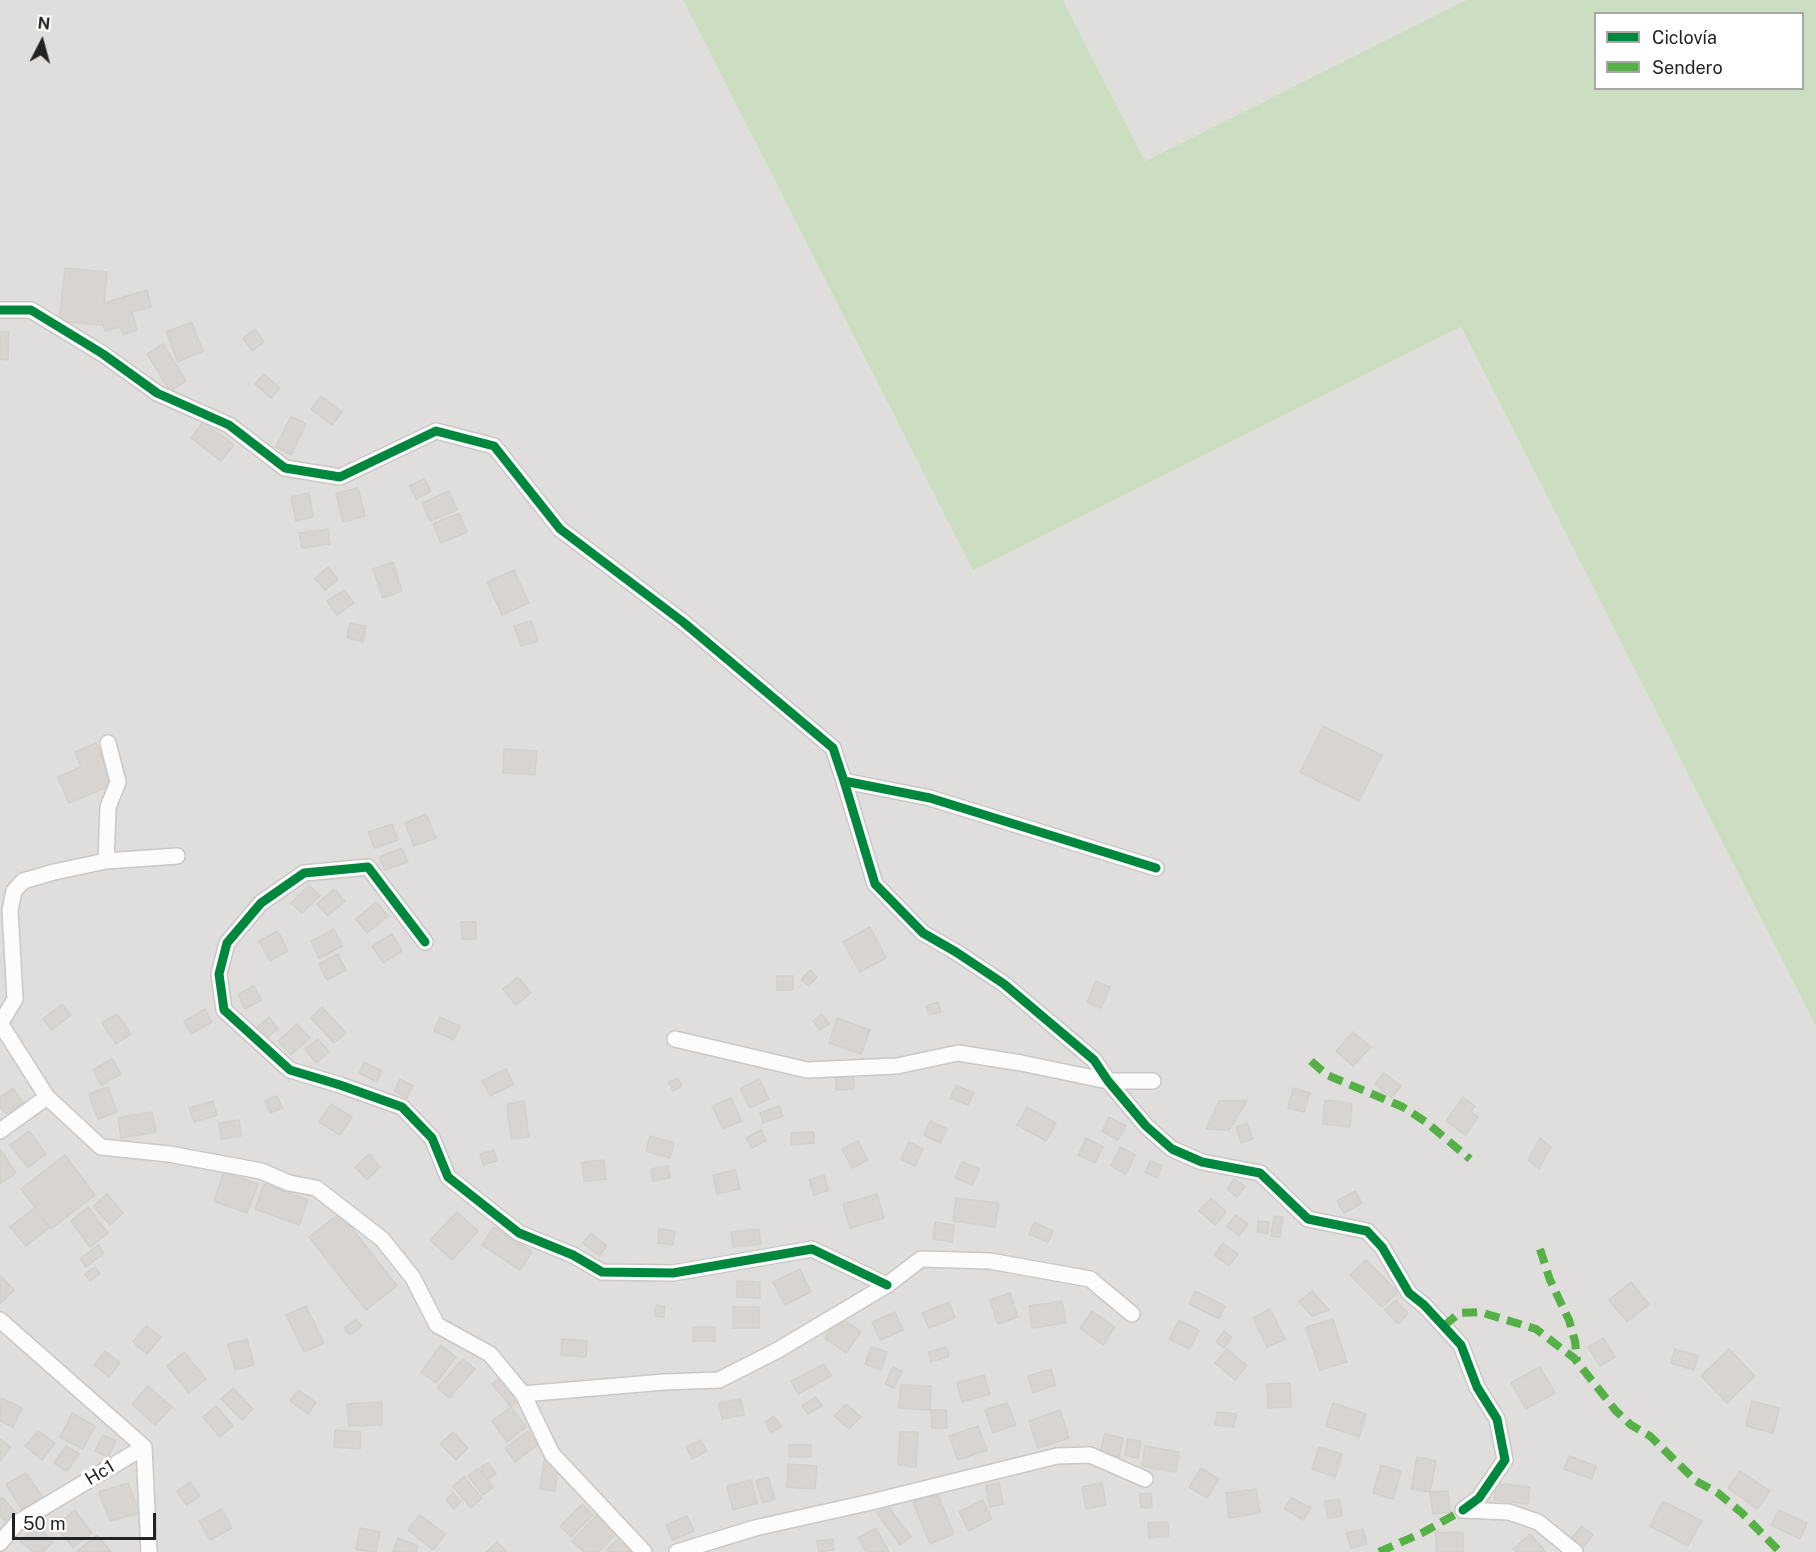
<!DOCTYPE html>
<html>
<head>
<meta charset="utf-8">
<style>
	body { margin:0 }
	#map { position:relative; width:1816px; height:1552px; overflow:hidden; background:#f0eeeb; font-family:"Public Sans",sans-serif }
	canvas { display:block }
	.legend { position:absolute; left:1594px; top:12px; width:210px; height:78px; box-sizing:border-box; background:#fff; border:2px solid #a7a7a7; margin:0; padding:8px 10px; list-style:none; font-size:18px; color:#222 }
	.legend li { display:flex; align-items:center; gap:12px; height:30px }
	.legend b { width:30px; border:2px solid #a7a7a7 }
	.north { position:absolute; left:12px; top:12px; width:60px; height:60px; -webkit-text-stroke:4px #fff; paint-order:stroke; rotate:6deg; font-size:16px; font-weight:700; line-height:24px; text-align:center; color:#222 }
	.north::after { content:''; display:block; margin:auto; width:21px; height:27px; background:#222; clip-path:polygon(50% 0,100% 100%,50% 72%,0 100%) }
	.scale { position:absolute; left:12px; top:1513px; width:144px; height:27px; box-sizing:border-box; border:3px solid #222; border-top:0; padding-left:8px; font-size:18px; line-height:21px; white-space:nowrap; color:#222; -webkit-text-stroke:4px #fff; paint-order:stroke }
</style>
</head>
<body>
<div id="map">
<canvas width="1816" height="1552"></canvas>
<ul class="legend">
<li><b style="height:8px;background:#00873e"></b>Ciclovía</li>
<li><b style="height:8px;background:#55b145"></b>Sendero</li>
</ul>
<div class="north">N</div>
<div class="scale">50 m</div>
</div>
<script>
const ctx = document.querySelector('canvas').getContext('2d');
ctx.lineJoin = 'round';
function fillPath(path, color) {
  ctx.fillStyle = color;
  ctx.fill(path, 'evenodd');
}
function shape(rows) {
  const path = new Path2D();
  for (const r of rows) {
    path.moveTo(r[0], r[1]);
    for (let i = 2; i < r.length; i += 2) path.lineTo(r[i], r[i + 1]);
  }
  return path;
}
function strokePath(path, color, width, dash) {
  ctx.strokeStyle = color;
  ctx.lineWidth = width;
  ctx.lineCap = dash ? 'butt' : 'round';
  ctx.setLineDash(dash || []);
  ctx.stroke(path);
}
function drawText(font, color, halo, rows, align = 'center') {
  ctx.font = font + ' "Public Sans",sans-serif';
  ctx.lineWidth = 6;
  ctx.setLineDash([]);
  ctx.textBaseline = 'middle';
  ctx.strokeStyle = halo;
  ctx.fillStyle = color;
  for (const [text, x, y, turn = 0] of rows) {
    ctx.save();
    ctx.translate(x, y);
    ctx.rotate((+turn || 0) * Math.PI / 180);
    ctx.textAlign = isNaN(turn) ? turn : align;
    if (halo) ctx.strokeText(text, 0, 0);
    ctx.fillText(text, 0, 0);
    ctx.restore();
  }
}
fillPath(shape([
	[0,0,683,0,973,571,1461,327,1816,1027,1816,1552,0,1552],
	[1063,0,1466,0,1145,161]
]), '#dfdedc');
fillPath(shape([
	[683,0,1063,0,1145,161,1466,0,1816,0,1816,1027,1461,327,973,571],
	[1596,14,1802,14,1802,88,1596,88]
]), '#cbdec1');
const building = shape([
	[65,268,107,272,104,303,147,290,151,307,132,312,137,330,123,335,121,327,105,331,102,321,102,325,59,321,65,268],
	[192,322,203,351,178,362,166,332,192,322],
	[255,329,264,342,252,351,243,338,255,329],
	[0,332,9,332,8,360,0,359,0,332],
	[163,344,186,381,170,391,147,354,163,344],
	[264,374,280,388,271,398,255,384,264,374],
	[321,396,342,412,332,425,311,409,321,396],
	[291,416,306,424,291,455,276,447,291,416],
	[203,422,234,445,221,461,191,438,203,422],
	[424,479,431,491,416,499,409,486,424,479],
	[358,488,365,516,343,522,336,493,358,488],
	[449,491,457,510,430,521,422,503,449,491],
	[309,493,313,517,296,521,291,497,309,493],
	[459,513,467,532,441,543,433,524,459,513],
	[328,529,330,544,302,548,299,533,328,529],
	[393,562,402,591,383,598,373,569,393,562],
	[328,567,338,580,325,590,315,578,328,567],
	[514,570,529,603,502,615,487,582,514,570],
	[344,590,354,603,337,615,327,601,344,590],
	[531,621,538,641,521,646,514,626,531,621],
	[350,623,366,626,363,642,347,638,350,623],
	[1323,726,1382,755,1359,801,1300,772,1323,726],
	[96,743,114,784,69,803,58,777,81,767,75,752,96,743],
	[504,749,537,751,535,775,503,773,504,749],
	[426,814,436,838,414,846,405,823,426,814],
	[392,824,398,840,374,848,368,832,392,824],
	[402,848,408,862,385,870,379,857,402,848],
	[309,885,320,896,302,913,291,903,309,885],
	[334,889,345,901,328,916,317,904,334,889],
	[376,902,388,916,367,933,356,919,376,902],
	[461,922,476,922,476,939,462,939,461,922],
	[870,927,886,958,860,972,843,942,870,927],
	[334,929,343,946,319,958,311,941,334,929],
	[278,931,288,951,270,961,259,941,278,931],
	[392,934,402,951,383,963,372,946,392,934],
	[338,954,346,970,327,980,319,964,338,954],
	[810,970,817,977,809,986,801,980,810,970],
	[777,976,793,976,793,990,777,990,777,976],
	[518,977,531,993,516,1005,503,989,518,977],
	[1096,981,1110,987,1101,1008,1087,1002,1096,981],
	[254,986,262,1000,245,1009,238,994,254,986],
	[938,1002,941,1012,929,1015,926,1006,938,1002],
	[62,1004,71,1015,52,1030,43,1019,62,1004],
	[322,1007,346,1033,334,1043,311,1018,322,1007],
	[205,1009,212,1022,191,1034,184,1021,205,1009],
	[117,1014,131,1034,116,1044,102,1023,117,1014],
	[822,1014,829,1024,820,1030,813,1021,822,1014],
	[269,1017,278,1029,266,1039,256,1028,269,1017],
	[440,1017,460,1026,454,1040,434,1031,440,1017],
	[837,1018,870,1030,861,1054,829,1043,837,1018],
	[297,1024,310,1038,291,1055,278,1041,297,1024],
	[1353,1032,1371,1047,1353,1066,1336,1051,1353,1032],
	[318,1039,329,1052,316,1063,305,1049,318,1039],
	[112,1059,121,1074,101,1085,93,1070,112,1059],
	[364,1062,382,1071,377,1082,359,1073,364,1062],
	[506,1069,514,1084,490,1096,482,1081,506,1069],
	[1384,1073,1401,1086,1391,1098,1375,1084,1384,1073],
	[836,1076,854,1076,854,1089,836,1090,836,1076],
	[678,1078,682,1086,673,1091,669,1082,678,1078],
	[400,1079,413,1086,407,1098,394,1091,400,1079],
	[759,1079,769,1099,750,1108,740,1089,759,1079],
	[956,1085,974,1093,968,1105,950,1098,956,1085],
	[108,1087,117,1112,98,1119,89,1094,108,1087],
	[13,1088,23,1103,6,1114,0,1107,0,1097,13,1088],
	[1293,1088,1310,1093,1304,1112,1288,1108,1293,1088],
	[277,1096,283,1108,270,1113,265,1101,277,1096],
	[1463,1097,1475,1106,1471,1111,1478,1117,1465,1135,1446,1121,1463,1097],
	[731,1098,742,1121,723,1129,712,1106,731,1098],
	[1325,1100,1352,1103,1350,1127,1323,1124,1325,1100],
	[213,1101,217,1115,194,1122,189,1108,213,1101],
	[524,1101,529,1137,511,1139,507,1104,524,1101],
	[1219,1101,1247,1101,1229,1130,1206,1129,1219,1101],
	[331,1104,352,1117,340,1135,319,1122,331,1104],
	[779,1106,783,1116,763,1123,760,1113,779,1106],
	[1027,1107,1056,1123,1046,1141,1017,1125,1027,1107],
	[152,1112,156,1132,121,1138,118,1118,152,1112],
	[1109,1117,1126,1126,1118,1140,1102,1131,1109,1117],
	[239,1120,241,1136,221,1139,219,1123,239,1120],
	[930,1121,947,1129,940,1143,924,1135,930,1121],
	[1247,1123,1253,1139,1241,1143,1236,1127,1247,1123],
	[761,1130,766,1141,752,1148,746,1138,761,1130],
	[29,1131,46,1154,28,1168,10,1145,29,1131],
	[814,1132,814,1143,791,1145,791,1133,814,1132],
	[650,1136,674,1143,670,1158,646,1151,650,1136],
	[1086,1138,1103,1147,1095,1163,1078,1155,1086,1138],
	[1540,1138,1551,1147,1539,1169,1528,1160,1540,1138],
	[858,1141,868,1160,852,1168,842,1149,858,1141],
	[909,1142,923,1149,915,1166,901,1159,909,1142],
	[1120,1147,1135,1155,1126,1174,1111,1166,1120,1147],
	[0,1149,16,1173,0,1184,0,1149],
	[494,1150,497,1161,483,1165,480,1154,494,1150],
	[369,1154,380,1167,367,1180,355,1167,369,1154],
	[65,1155,95,1195,51,1229,21,1189,65,1155],
	[604,1160,606,1179,584,1181,582,1162,604,1160],
	[1150,1161,1162,1166,1157,1178,1145,1172,1150,1161],
	[962,1162,980,1169,972,1185,955,1178,962,1162],
	[668,1166,670,1178,653,1181,651,1169,668,1166],
	[735,1170,740,1189,717,1194,713,1175,735,1170],
	[224,1172,258,1184,247,1213,214,1201,224,1172],
	[824,1175,829,1190,814,1195,809,1180,824,1175],
	[1234,1179,1245,1186,1237,1197,1227,1189,1234,1179],
	[264,1184,308,1200,299,1225,255,1209,264,1184],
	[1355,1191,1362,1203,1344,1213,1337,1201,1355,1191],
	[107,1194,123,1213,110,1225,93,1206,107,1194],
	[877,1194,884,1218,850,1228,843,1204,877,1194],
	[956,1198,999,1203,995,1227,953,1221,956,1198],
	[1211,1198,1226,1212,1215,1225,1199,1211,1211,1198],
	[88,1207,108,1233,90,1247,71,1221,88,1207],
	[33,1209,49,1228,26,1246,10,1227,33,1209],
	[457,1212,478,1231,452,1260,430,1240,457,1212],
	[340,1213,397,1286,366,1310,309,1237,340,1213],
	[1236,1215,1248,1224,1239,1236,1227,1226,1236,1215],
	[1274,1216,1283,1217,1280,1237,1271,1236,1274,1216],
	[1258,1221,1269,1222,1268,1234,1257,1232,1258,1221],
	[935,1222,954,1225,952,1242,933,1239,935,1222],
	[1034,1222,1053,1231,1048,1242,1029,1234,1034,1222],
	[494,1227,532,1252,520,1270,482,1245,494,1227],
	[659,1229,675,1231,673,1245,658,1243,659,1229],
	[759,1229,761,1244,733,1247,731,1232,759,1229],
	[591,1233,607,1246,599,1256,583,1243,591,1233],
	[1223,1243,1238,1254,1229,1266,1214,1255,1223,1243],
	[98,1245,104,1253,86,1267,80,1259,98,1245],
	[1366,1260,1398,1292,1382,1307,1350,1275,1366,1260],
	[95,1267,100,1274,90,1281,85,1274,95,1267],
	[800,1269,811,1292,785,1305,773,1282,800,1269],
	[0,1275,14,1290,1,1303,0,1302,0,1275],
	[737,1281,760,1282,760,1298,737,1297,737,1281],
	[1631,1282,1649,1304,1627,1322,1609,1300,1631,1282],
	[1195,1291,1225,1306,1219,1319,1189,1304,1195,1291],
	[1312,1291,1329,1310,1312,1316,1299,1302,1312,1291],
	[1010,1293,1018,1317,998,1324,990,1300,1010,1293],
	[1396,1300,1408,1314,1398,1324,1385,1310,1396,1300],
	[1062,1301,1066,1323,1032,1328,1029,1306,1062,1301],
	[949,1302,955,1318,929,1328,922,1313,949,1302],
	[656,1305,665,1306,664,1317,655,1316,656,1305],
	[306,1306,324,1343,304,1352,286,1315,306,1306],
	[733,1307,759,1307,759,1328,733,1328,733,1307],
	[1270,1309,1285,1339,1267,1347,1253,1318,1270,1309],
	[1092,1311,1115,1327,1103,1345,1080,1328,1092,1311],
	[895,1312,903,1330,880,1340,872,1322,895,1312],
	[840,1317,861,1332,846,1353,825,1338,840,1317],
	[356,1319,362,1326,350,1335,344,1328,356,1319],
	[1333,1319,1347,1362,1320,1370,1306,1327,1333,1319],
	[1179,1320,1199,1330,1190,1349,1169,1339,1179,1320],
	[146,1326,161,1337,147,1354,133,1342,146,1326],
	[693,1327,715,1327,715,1341,693,1341,693,1327],
	[1224,1331,1232,1337,1224,1348,1216,1342,1224,1331],
	[1603,1338,1615,1357,1600,1366,1588,1347,1603,1338],
	[247,1339,254,1365,235,1370,228,1344,247,1339],
	[562,1339,587,1341,586,1357,561,1355,562,1339],
	[441,1345,456,1357,436,1383,421,1372,441,1345],
	[871,1347,887,1352,881,1370,865,1364,871,1347],
	[946,1347,949,1356,931,1362,928,1352,946,1347],
	[1227,1349,1247,1366,1235,1380,1215,1363,1227,1349],
	[1675,1349,1698,1356,1694,1370,1671,1363,1675,1349],
	[1729,1349,1755,1376,1727,1403,1701,1376,1729,1349],
	[105,1351,120,1363,109,1377,94,1365,105,1351],
	[184,1352,206,1379,189,1393,167,1366,184,1352],
	[463,1359,475,1369,449,1398,437,1388,463,1359],
	[824,1364,831,1376,798,1394,791,1381,824,1364],
	[893,1367,902,1371,894,1388,885,1384,893,1367],
	[1540,1367,1555,1393,1526,1409,1511,1383,1540,1367],
	[1051,1369,1056,1385,1033,1393,1028,1376,1051,1369],
	[984,1375,990,1394,962,1402,957,1383,984,1375],
	[501,1377,520,1399,511,1407,492,1384,501,1377],
	[1290,1383,1291,1407,1268,1408,1267,1384,1290,1383],
	[901,1385,931,1386,930,1410,899,1408,901,1385],
	[148,1386,172,1407,155,1425,132,1404,148,1386],
	[233,1388,253,1409,242,1420,221,1399,233,1388],
	[298,1390,316,1402,308,1414,290,1401,298,1390],
	[816,1397,822,1406,808,1414,802,1406,816,1397],
	[1,1398,22,1408,13,1427,0,1421,1,1398],
	[741,1399,744,1415,722,1419,719,1403,741,1399],
	[1752,1401,1779,1408,1773,1433,1746,1426,1752,1401],
	[382,1402,382,1425,349,1426,347,1404,382,1402],
	[1007,1403,1016,1425,993,1433,985,1410,1007,1403],
	[1333,1403,1366,1414,1359,1437,1326,1426,1333,1403],
	[846,1404,861,1417,849,1429,834,1416,846,1404],
	[216,1406,233,1426,220,1437,203,1417,216,1406],
	[511,1407,526,1427,507,1442,492,1421,511,1407],
	[931,1410,946,1410,947,1428,932,1428,931,1410],
	[1060,1410,1069,1438,1038,1448,1029,1421,1060,1410],
	[1217,1412,1236,1414,1234,1427,1215,1425,1217,1412],
	[72,1413,95,1426,83,1449,60,1437,72,1413],
	[774,1416,781,1427,771,1433,765,1422,774,1416],
	[978,1426,987,1450,958,1460,949,1436,978,1426],
	[335,1430,361,1432,360,1449,334,1447,335,1430],
	[38,1431,55,1443,42,1460,25,1446,38,1431],
	[528,1431,538,1445,515,1462,505,1448,528,1431],
	[453,1432,468,1448,456,1460,440,1444,453,1432],
	[900,1432,918,1432,916,1467,898,1465,900,1432],
	[1105,1434,1123,1438,1119,1457,1100,1453,1105,1434],
	[103,1435,116,1441,108,1457,95,1451,103,1435],
	[0,1439,11,1447,0,1461,0,1439],
	[1128,1439,1141,1441,1138,1458,1125,1455,1128,1439],
	[701,1440,707,1451,692,1459,686,1447,701,1440],
	[789,1445,811,1445,811,1457,789,1457,789,1445],
	[66,1446,79,1454,67,1471,54,1463,66,1446],
	[1145,1446,1179,1452,1176,1472,1142,1466,1145,1446],
	[1319,1447,1342,1454,1335,1477,1312,1469,1319,1447],
	[1569,1456,1596,1466,1592,1479,1564,1469,1569,1456],
	[1417,1457,1436,1461,1430,1492,1411,1489,1417,1457],
	[544,1460,559,1462,555,1491,540,1489,544,1460],
	[488,1463,496,1474,488,1479,481,1467,488,1463],
	[788,1464,817,1466,815,1489,787,1487,788,1464],
	[1381,1465,1401,1471,1393,1499,1373,1493,1381,1465],
	[478,1468,493,1487,483,1495,468,1476,478,1468],
	[1201,1468,1219,1479,1207,1498,1189,1487,1201,1468],
	[1740,1471,1770,1491,1757,1509,1728,1488,1740,1471],
	[26,1473,43,1497,22,1510,6,1484,26,1473],
	[464,1477,482,1498,471,1508,453,1486,464,1477],
	[768,1477,775,1499,763,1503,756,1481,768,1477],
	[751,1480,757,1503,733,1510,727,1486,751,1480],
	[190,1482,200,1496,186,1505,177,1491,190,1482],
	[128,1483,140,1513,110,1521,99,1492,128,1483],
	[999,1483,1003,1504,990,1507,986,1486,999,1483],
	[1102,1483,1106,1505,1086,1509,1082,1487,1102,1483],
	[1496,1483,1530,1487,1528,1504,1494,1500,1496,1483],
	[1256,1489,1260,1513,1229,1518,1226,1493,1256,1489],
	[1448,1491,1450,1512,1433,1514,1430,1492,1448,1491],
	[453,1493,461,1502,454,1509,446,1500,453,1493],
	[937,1493,954,1534,930,1544,913,1502,937,1493],
	[1151,1493,1152,1507,1141,1508,1140,1494,1151,1493],
	[2,1497,15,1512,5,1521,0,1515,0,1499,2,1497],
	[1292,1498,1311,1508,1303,1520,1284,1508,1292,1498],
	[1339,1499,1342,1516,1328,1518,1325,1501,1339,1499],
	[983,1500,992,1519,969,1531,959,1512,983,1500],
	[1663,1501,1702,1521,1688,1546,1650,1526,1663,1501],
	[582,1504,593,1515,571,1537,560,1526,582,1504],
	[888,1506,911,1537,900,1545,877,1513,888,1506],
	[222,1509,232,1528,210,1540,199,1521,222,1509],
	[75,1510,92,1533,73,1547,55,1526,75,1510],
	[1779,1510,1807,1523,1800,1539,1771,1525,1779,1510],
	[599,1513,618,1532,599,1552,584,1552,572,1541,599,1513],
	[420,1515,445,1534,433,1550,408,1530,420,1515],
	[687,1516,694,1531,672,1540,666,1525,687,1516],
	[1168,1522,1169,1536,1149,1538,1148,1523,1168,1522],
	[37,1525,53,1542,43,1552,33,1552,20,1541,37,1525],
	[1582,1526,1593,1535,1583,1547,1572,1538,1582,1526],
	[360,1528,380,1532,376,1552,356,1550,360,1528],
	[876,1528,889,1552,866,1552,858,1538,876,1528],
	[1363,1529,1367,1544,1351,1548,1346,1533,1363,1529],
	[1436,1532,1463,1533,1463,1552,1436,1552,1436,1532],
	[1530,1534,1546,1552,1516,1552,1513,1549,1530,1534],
	[97,1535,111,1552,76,1552,97,1535],
	[621,1536,634,1550,632,1552,609,1552,607,1550,621,1536],
	[398,1538,418,1546,416,1552,393,1552,398,1538],
	[833,1539,834,1550,819,1552,817,1541,833,1539],
	[497,1542,507,1552,486,1552,497,1542]
]);
fillPath(building, '#d7d4d2');
strokePath(building, '#d3d0cc', 1.5);
const minor = shape([
	[0,310,31,310,103,354,157,393,229,425,285,468,340,477,436,431,494,446,560,529,683,622,833,748,844,781,930,798,1156,868],
	[844,781,875,884,923,933,956,952,1004,984,1094,1060,1108,1081,1146,1126,1172,1149,1202,1162,1260,1173,1308,1219,1367,1231,1382,1247,1409,1293,1424,1305,1461,1345,1477,1387,1497,1419,1505,1460,1479,1498,1463,1510],
	[106,861,108,807,118,782,108,743],
	[425,942,368,867,304,873,261,903,227,943,219,974,224,1010,290,1070,340,1085,402,1107,432,1138,448,1177,519,1233,573,1255,602,1272,673,1273,812,1249,887,1285],
	[0,1023,47,1097,101,1147,169,1154,261,1171,289,1183,316,1188,382,1239,413,1278,437,1325,490,1354,523,1394,552,1454,644,1552],
	[0,1024,15,999,10,910,14,891,23,881,54,872,106,861,177,856],
	[675,1039,807,1070,897,1066,958,1053,1021,1063,1108,1081,1153,1081],
	[0,1131,47,1097],
	[0,1320,144,1447,149,1552],
	[523,1394,664,1382,719,1380,778,1350,887,1285,921,1259,990,1261,1090,1279,1132,1314],
	[1463,1510,1509,1512,1538,1522,1575,1552],
	[0,1543,17,1523,144,1447],
	[677,1552,755,1528,871,1502,1057,1456,1090,1455,1145,1479]
]);
strokePath(minor, '#c9c8c7', 18);
strokePath(minor, '#fdfcfc', 15);
strokePath(shape([
	[1311,1061,1327,1075,1403,1107,1426,1122,1470,1159],
	[1540,1249,1550,1280,1569,1320,1575,1341,1577,1361],
	[1444,1326,1459,1313,1480,1312,1536,1329,1574,1358,1616,1411,1631,1425,1650,1436,1696,1481,1718,1493,1742,1513,1780,1552],
	[1379,1552,1422,1533,1463,1510]
]), '#55b145', 8, [15, 8]);
strokePath(shape([
	[0,310,31,310,103,354,157,393,229,425,285,468,340,477,436,431,494,446,560,529,683,622,833,748,844,781,930,798,1156,868],
	[844,781,875,884,923,933,956,952,1004,984,1094,1060,1108,1081,1146,1126,1172,1149,1202,1162,1260,1173,1308,1219,1367,1231,1382,1247,1409,1293,1424,1305,1461,1345,1477,1387,1497,1419,1505,1460,1479,1498,1463,1510],
	[425,942,368,867,304,873,261,903,227,943,219,974,224,1010,290,1070,340,1085,402,1107,432,1138,448,1177,519,1233,573,1255,602,1272,673,1273,812,1249,887,1285]
]), '#00873e', 9);
drawText('18px', '#222', '#fff', [
	["Hc1",100,1473,-31]
]);
</script>
</body>
</html>
